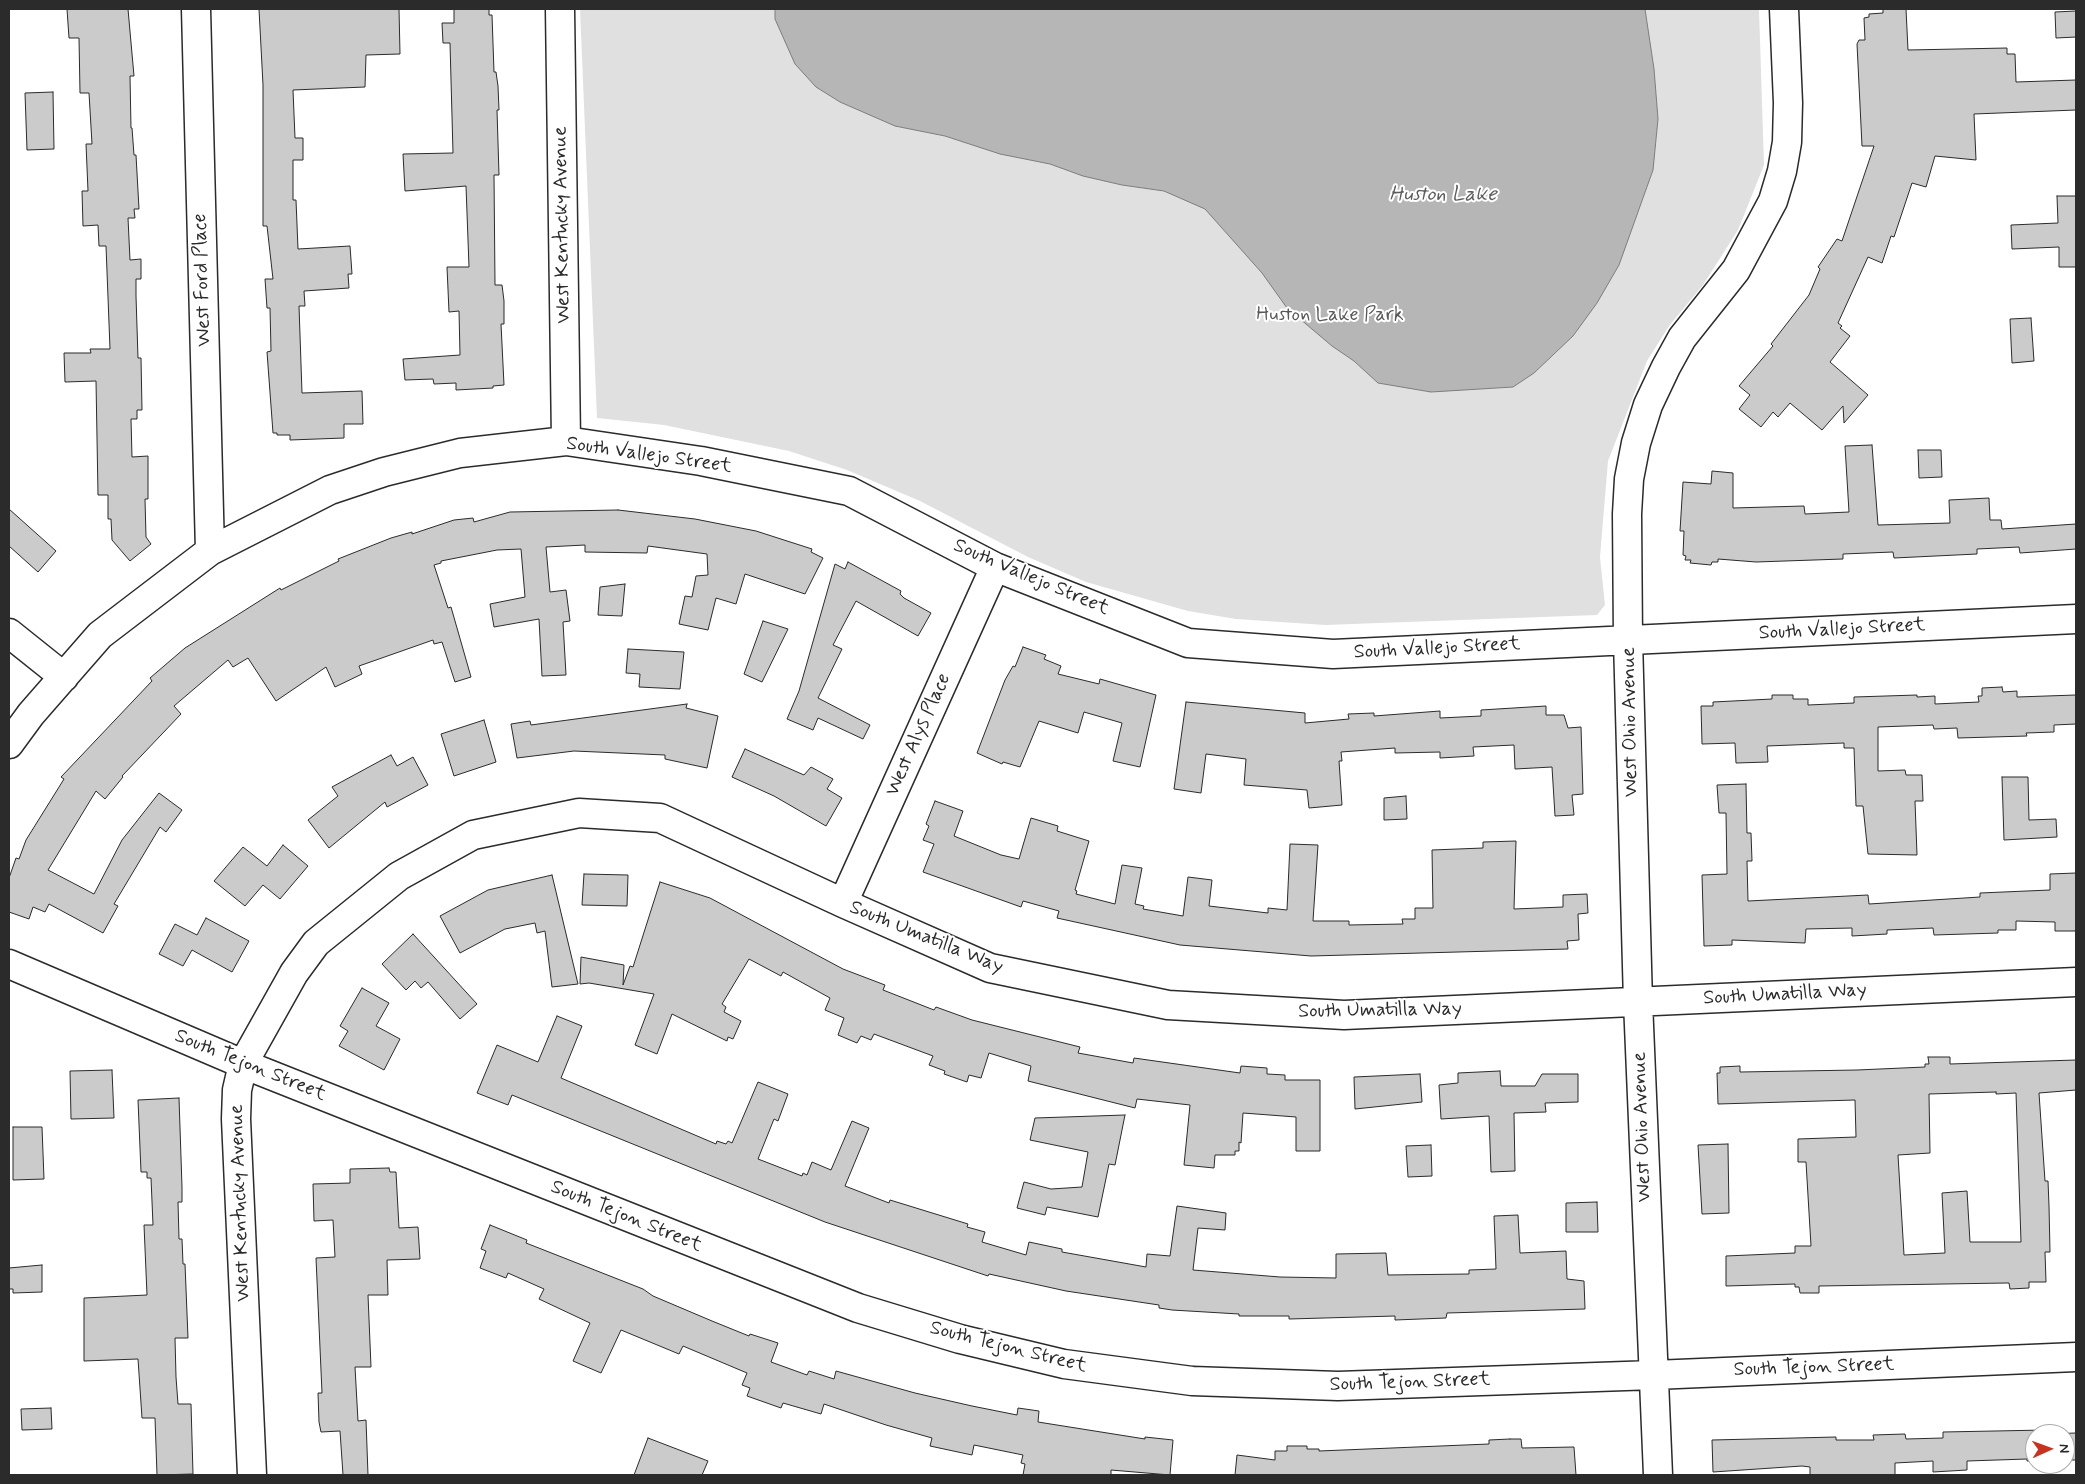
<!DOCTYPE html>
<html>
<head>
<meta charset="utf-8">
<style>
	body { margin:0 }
	#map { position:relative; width:2085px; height:1484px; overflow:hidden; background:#fff; font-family:Mynerve,sans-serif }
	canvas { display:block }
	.frame { position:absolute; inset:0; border:10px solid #2b2b2b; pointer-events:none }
	.north { position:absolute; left:2025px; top:1424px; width:50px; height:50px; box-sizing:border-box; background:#fff; border:1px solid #aaa; border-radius:50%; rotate:88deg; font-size:14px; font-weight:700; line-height:20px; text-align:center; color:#2b2b2b }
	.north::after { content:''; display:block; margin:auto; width:18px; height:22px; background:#c8321e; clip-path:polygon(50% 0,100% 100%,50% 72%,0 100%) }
</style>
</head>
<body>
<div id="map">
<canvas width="2085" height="1484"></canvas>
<div class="frame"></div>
<div class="north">N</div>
</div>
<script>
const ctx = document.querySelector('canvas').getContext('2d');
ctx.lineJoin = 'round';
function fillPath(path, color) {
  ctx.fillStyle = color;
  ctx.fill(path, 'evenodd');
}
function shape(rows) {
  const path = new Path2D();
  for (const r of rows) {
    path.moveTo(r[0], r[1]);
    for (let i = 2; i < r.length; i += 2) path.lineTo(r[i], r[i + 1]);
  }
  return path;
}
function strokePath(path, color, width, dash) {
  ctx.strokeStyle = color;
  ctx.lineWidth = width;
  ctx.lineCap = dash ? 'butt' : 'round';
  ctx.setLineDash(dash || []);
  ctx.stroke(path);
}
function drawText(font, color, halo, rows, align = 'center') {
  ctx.font = font + ' Mynerve,sans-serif';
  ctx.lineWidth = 4;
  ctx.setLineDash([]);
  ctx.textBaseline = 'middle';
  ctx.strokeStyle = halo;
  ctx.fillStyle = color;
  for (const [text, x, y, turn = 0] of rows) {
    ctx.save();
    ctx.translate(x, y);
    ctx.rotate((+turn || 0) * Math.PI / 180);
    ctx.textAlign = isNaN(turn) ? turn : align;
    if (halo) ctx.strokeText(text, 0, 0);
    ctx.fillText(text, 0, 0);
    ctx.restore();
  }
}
fillPath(shape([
	[580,9,1759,9,1764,165,1738,230,1703,285,1669,326,1647,361,1608,461,1600,557,1605,605,1597,615,1325,625,1236,619,1188,611,1086,582,1028,557,920,501,847,470,789,451,664,425,597,418]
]), '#e0e0e0');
const water = shape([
	[775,9,1645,9,1654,69,1658,119,1653,170,1619,265,1597,303,1573,336,1534,373,1513,387,1431,392,1378,383,1354,361,1332,346,1287,308,1262,273,1205,209,1164,191,1122,185,1083,176,1050,164,1000,154,945,136,895,126,840,102,816,87,795,64,775,19,775,9]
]);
fillPath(water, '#b6b6b6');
strokePath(water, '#7e7e7e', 1);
const building = shape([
	[67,9,128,9,134,76,130,76,131,128,132,128,134,155,136,155,139,209,134,209,135,218,128,218,130,260,141,259,141,279,136,279,136,296,138,358,141,358,142,410,137,410,137,419,131,419,132,457,148,456,148,499,145,499,146,537,151,544,130,561,112,540,111,519,108,519,108,495,98,495,96,381,65,382,64,353,91,353,90,349,110,349,106,246,99,246,98,225,83,226,82,191,88,191,86,144,92,144,89,93,80,93,79,38,69,38,67,9],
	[259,9,399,9,400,54,366,55,365,87,293,90,295,138,303,138,303,160,293,160,293,200,296,200,298,249,350,246,352,274,348,274,349,288,304,291,305,306,299,306,302,393,362,391,363,424,344,424,344,438,290,440,290,435,277,435,277,433,273,433,267,352,271,351,270,308,267,308,265,279,273,279,267,226,263,226,263,85,259,9],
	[454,9,489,9,489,15,492,15,494,72,496,72,498,86,499,110,497,110,499,175,494,175,495,285,502,285,504,301,504,324,501,324,504,385,493,386,493,388,456,390,456,383,434,384,433,379,405,380,403,359,460,355,459,311,449,312,447,267,469,267,466,186,405,191,403,154,453,153,450,43,443,43,442,23,454,23,454,9],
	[1883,9,1906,9,1908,50,2007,48,2007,54,2015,54,2016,82,2076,80,2076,110,1974,114,1976,160,1935,156,1926,187,1912,183,1894,237,1891,236,1882,263,1868,257,1838,323,1842,326,1840,328,1850,336,1830,362,1868,395,1844,423,1843,406,1822,430,1790,403,1778,417,1773,412,1761,427,1739,409,1750,395,1739,386,1773,346,1771,344,1809,295,1820,269,1818,267,1837,239,1842,241,1874,146,1862,146,1857,44,1859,40,1865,40,1864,18,1869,17,1869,14,1883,13,1883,9],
	[2076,11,2076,37,2056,38,2055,12,2076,11],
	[53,92,54,149,27,150,25,93,53,92],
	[2057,196,2076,196,2076,267,2059,267,2059,247,2012,249,2011,225,2058,223,2057,196],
	[2031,318,2034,361,2012,363,2010,319,2031,318],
	[1872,445,1878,525,1950,523,1949,500,1989,498,1990,520,2001,520,2002,529,2076,524,2076,549,2020,553,2019,547,1977,549,1977,554,1894,558,1893,552,1843,554,1843,559,1756,562,1718,559,1718,562,1712,562,1711,565,1690,563,1691,560,1685,560,1686,556,1683,555,1684,531,1680,531,1683,482,1711,484,1712,471,1733,473,1733,508,1804,506,1805,514,1849,512,1845,446,1872,445],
	[1918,450,1941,450,1942,477,1919,478,1918,450],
	[9,509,56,551,38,572,9,546,9,509],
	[618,510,695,519,756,531,812,549,811,552,823,558,805,594,745,574,736,604,716,598,708,630,679,624,685,596,692,597,696,576,708,575,707,554,648,546,647,553,585,552,585,545,546,547,550,592,566,590,570,621,563,622,566,675,542,676,539,619,494,627,490,604,525,597,521,549,497,550,441,561,441,563,434,565,448,608,451,607,471,677,455,682,442,642,434,644,433,640,359,666,362,674,335,687,326,667,276,701,248,658,233,667,228,660,174,706,181,714,122,776,123,777,105,799,96,791,48,870,94,894,122,840,159,793,182,810,166,832,160,827,114,904,118,906,103,933,49,904,45,912,33,907,29,919,9,912,9,878,16,858,19,859,26,840,64,779,61,777,152,681,150,678,185,648,280,588,281,590,339,561,338,559,391,538,412,532,412,534,454,520,473,518,474,522,510,512,618,510],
	[848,562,901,591,900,594,904,598,931,613,918,636,856,601,833,645,842,649,818,698,870,725,863,739,818,718,813,730,787,719,799,691,835,564,845,569,848,562],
	[625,584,622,616,598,615,600,587,625,584],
	[763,621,788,629,762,682,744,674,763,621],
	[1023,647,1046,655,1044,659,1061,666,1058,674,1099,684,1100,679,1156,695,1140,767,1113,761,1122,723,1084,712,1078,733,1039,721,1020,767,1003,762,1002,764,977,753,1005,680,1013,666,1015,667,1023,647],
	[628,649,684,652,680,689,639,687,640,674,626,673,628,649],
	[2002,687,2003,692,2017,691,2017,697,2076,695,2076,724,2054,725,2054,732,2026,733,2027,736,1958,738,1957,728,1934,729,1933,725,1878,727,1878,771,1905,770,1906,775,1922,775,1923,801,1915,801,1917,855,1868,854,1863,806,1856,806,1854,748,1844,748,1844,743,1767,746,1768,762,1736,763,1735,743,1702,744,1701,706,1713,706,1713,702,1772,699,1772,695,1793,695,1793,699,1808,699,1808,705,1854,703,1854,697,1917,695,1917,697,1935,696,1935,704,1979,702,1978,696,1982,696,1982,688,2002,687],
	[1186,702,1305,713,1305,723,1349,719,1348,714,1374,713,1374,716,1440,711,1440,718,1481,716,1481,710,1546,706,1546,715,1564,715,1568,728,1581,727,1583,794,1572,795,1574,815,1555,816,1552,767,1515,769,1514,745,1473,747,1474,756,1440,758,1440,752,1395,753,1395,748,1341,752,1342,761,1339,761,1342,805,1309,808,1307,790,1244,785,1246,759,1206,754,1201,793,1174,789,1186,702],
	[687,704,686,708,718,716,707,768,665,759,665,755,574,751,517,758,511,724,530,721,531,725,687,704],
	[484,720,496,762,454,776,441,734,484,720],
	[745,749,804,775,811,767,833,779,827,789,842,798,826,826,774,796,732,777,745,749],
	[391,755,397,766,413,757,428,785,387,807,385,802,329,848,308,820,338,796,332,787,391,755],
	[2002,777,2028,777,2029,820,2056,819,2057,837,2004,840,2002,777],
	[1746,784,1747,833,1751,833,1752,861,1747,861,1748,901,1868,895,1869,904,1980,897,1980,893,2050,890,2050,874,2076,873,2076,929,2075,931,2055,931,2055,922,2016,921,2016,930,1998,930,1998,933,1934,935,1933,928,1887,930,1887,934,1852,936,1852,928,1806,929,1805,943,1732,940,1732,945,1704,946,1702,875,1727,874,1726,813,1719,813,1717,785,1746,784],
	[1406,796,1407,819,1384,820,1384,798,1406,796],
	[935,801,963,811,954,836,1001,855,1019,859,1031,818,1058,826,1057,831,1089,841,1075,890,1077,891,1076,894,1115,904,1122,865,1142,868,1135,904,1144,906,1143,909,1183,916,1188,877,1212,880,1209,906,1268,913,1268,908,1287,910,1290,844,1318,845,1313,921,1349,921,1349,925,1403,924,1402,919,1415,919,1415,908,1433,908,1432,850,1483,848,1483,842,1516,841,1514,909,1563,907,1563,895,1587,894,1588,913,1578,914,1579,940,1567,941,1568,949,1311,956,1180,945,1057,918,1059,911,1023,901,1021,907,923,872,934,844,923,840,929,826,926,824,935,801],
	[283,845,308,866,280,899,263,885,245,906,214,881,243,847,267,866,283,845],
	[584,874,628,875,627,906,582,905,584,874],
	[552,875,578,984,552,987,545,931,537,933,535,923,505,929,460,953,440,916,488,890,552,875],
	[660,882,710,898,843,969,885,985,883,990,934,1010,936,1007,972,1020,1080,1047,1078,1053,1133,1063,1134,1058,1240,1073,1241,1066,1267,1068,1267,1074,1285,1075,1285,1080,1320,1080,1320,1151,1296,1151,1296,1117,1243,1113,1241,1143,1239,1142,1239,1151,1235,1151,1235,1155,1215,1155,1214,1168,1184,1165,1190,1105,1137,1099,1135,1108,1028,1081,1031,1066,989,1053,981,1078,969,1075,967,1082,944,1074,945,1071,929,1065,933,1056,874,1034,871,1040,861,1036,857,1043,838,1035,844,1018,825,1010,830,998,783,972,781,976,749,959,722,1004,726,1007,724,1012,741,1021,733,1039,728,1037,727,1041,672,1014,657,1054,635,1045,654,994,589,983,580,984,581,957,624,965,623,985,630,966,633,967,660,882],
	[206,918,249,941,232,972,192,950,183,966,159,954,175,924,197,935,206,918],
	[413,934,477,1004,460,1019,428,982,421,988,415,981,406,990,382,964,413,934],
	[362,988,389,1003,376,1026,400,1039,384,1070,339,1046,348,1031,340,1026,362,988],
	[557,1016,582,1026,561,1078,716,1144,717,1141,726,1144,728,1141,732,1143,758,1082,788,1094,778,1121,774,1119,758,1159,802,1176,803,1173,807,1175,812,1162,831,1170,852,1121,869,1128,845,1186,889,1203,890,1200,968,1224,967,1227,985,1232,982,1242,1026,1255,1029,1242,1062,1249,1062,1252,1146,1267,1147,1254,1170,1256,1177,1206,1226,1213,1225,1230,1198,1228,1193,1270,1280,1277,1336,1278,1336,1254,1386,1253,1388,1275,1469,1274,1469,1270,1496,1269,1494,1216,1518,1215,1520,1253,1566,1251,1567,1279,1584,1281,1585,1309,1447,1313,1446,1318,1395,1320,1395,1316,1289,1319,1289,1316,1239,1316,1239,1314,1172,1310,1159,1308,1159,1305,1066,1291,989,1274,988,1276,825,1222,512,1095,508,1105,477,1093,497,1045,538,1062,557,1016],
	[1928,1057,1950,1057,1950,1064,2076,1060,2076,1090,2039,1093,2045,1181,2048,1181,2049,1206,2050,1252,2045,1252,2046,1282,2029,1282,2029,1288,2010,1289,2009,1283,2006,1283,1819,1286,1819,1293,1800,1293,1799,1287,1795,1287,1795,1284,1726,1286,1726,1256,1795,1253,1795,1246,1811,1246,1806,1162,1798,1162,1798,1139,1856,1137,1855,1100,1718,1104,1717,1073,1720,1073,1720,1067,1740,1066,1740,1072,1857,1070,1925,1067,1925,1064,1929,1064,1928,1057],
	[1996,1092,1996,1094,2016,1093,2021,1242,1970,1242,1967,1191,1942,1193,1945,1253,1904,1255,1898,1155,1930,1153,1929,1094,1996,1092],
	[112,1070,114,1118,71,1119,70,1071,112,1070],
	[1500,1071,1501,1086,1535,1086,1542,1074,1578,1074,1578,1102,1545,1103,1546,1112,1514,1113,1515,1171,1491,1172,1489,1116,1441,1119,1439,1085,1458,1083,1458,1073,1500,1071],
	[1420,1074,1422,1102,1355,1109,1354,1077,1420,1074],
	[179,1098,182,1187,182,1202,178,1202,179,1239,182,1239,183,1264,185,1264,188,1338,175,1338,176,1377,178,1404,191,1404,193,1474,157,1475,155,1418,142,1418,138,1359,84,1361,84,1298,147,1295,144,1225,153,1225,151,1178,147,1178,147,1172,141,1172,138,1100,179,1098],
	[1125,1115,1115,1165,1109,1164,1098,1217,1047,1207,1045,1215,1017,1208,1024,1182,1051,1189,1082,1187,1088,1152,1030,1140,1035,1118,1125,1115],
	[13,1127,42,1127,44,1179,13,1180,13,1127],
	[1728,1144,1729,1213,1702,1214,1698,1145,1728,1144],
	[1431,1145,1432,1176,1408,1177,1406,1146,1431,1145],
	[389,1168,390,1172,396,1172,399,1228,418,1227,420,1259,387,1260,388,1295,368,1295,371,1367,355,1367,358,1421,366,1420,368,1475,343,1475,340,1431,321,1432,319,1422,318,1393,322,1393,316,1258,335,1257,333,1220,314,1221,313,1184,350,1183,350,1169,389,1168],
	[1597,1202,1598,1232,1566,1232,1566,1203,1597,1202],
	[490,1225,527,1240,526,1243,643,1289,653,1296,712,1321,749,1336,750,1334,778,1343,771,1362,807,1375,809,1371,834,1379,836,1371,915,1393,972,1406,1017,1415,1018,1408,1039,1411,1038,1422,1145,1439,1145,1437,1173,1440,1170,1475,1111,1470,1111,1475,1023,1475,1025,1464,1021,1463,1023,1455,974,1445,972,1455,930,1446,932,1438,886,1425,824,1404,821,1414,783,1403,781,1408,747,1396,750,1388,742,1385,747,1373,683,1346,679,1354,621,1330,601,1373,573,1361,590,1323,539,1299,544,1289,508,1273,506,1278,480,1268,486,1251,481,1249,490,1225],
	[42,1265,42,1292,13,1293,13,1289,9,1289,9,1268,42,1265],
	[51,1408,52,1429,22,1430,21,1409,51,1408],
	[2046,1430,2046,1434,2076,1433,2076,1460,2065,1460,2065,1434,2035,1434,2035,1461,2027,1461,2027,1459,1967,1461,1967,1470,1933,1472,1933,1461,1895,1463,1895,1475,1810,1475,1810,1467,1802,1466,1713,1472,1712,1440,1836,1437,1836,1440,1874,1440,1873,1435,1905,1434,1906,1439,1943,1438,1943,1432,2046,1430],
	[648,1438,708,1461,702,1475,634,1475,648,1438],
	[1510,1439,1521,1439,1522,1448,1574,1447,1576,1475,1235,1475,1237,1455,1275,1460,1275,1451,1287,1451,1287,1446,1307,1446,1307,1449,1319,1449,1319,1451,1489,1444,1489,1440,1510,1439]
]);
fillPath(building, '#cbcbcb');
strokePath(building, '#2b2b2b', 1);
const minor = shape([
	[196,9,210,551],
	[560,9,566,441],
	[9,633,64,677],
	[9,744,31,714,100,635,210,551,330,490,384,472,460,453,566,441,701,461,849,491,995,567,1188,643,1333,654,2076,619],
	[843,903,995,567],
	[9,964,243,1064,858,1308,960,1339,1064,1364,1192,1381,1338,1386,1654,1375,2076,1357],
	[252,1475,236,1119,237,1090,243,1064,294,973,316,943,399,876,473,835,579,813,660,818,843,903,990,968,1168,1005,1344,1015,2076,982],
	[1658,1475,1638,1002,1628,640,1627,514,1629,479,1636,443,1648,405,1666,367,1682,338,1736,270,1773,201,1782,171,1787,142,1788,103,1784,9]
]);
strokePath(minor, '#2b2b2b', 31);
strokePath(minor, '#fff', 28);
drawText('20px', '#2b2b2b', '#fff', [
	["West Kentucky Avenue",563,225,-91],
	["West Ford Place",203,280,-92],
	["South Vallejo Street",649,456,8],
	["South Vallejo Street",1031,578,23],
	["South Vallejo Street",1842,630,-3],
	["South Vallejo Street",1437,649,-3],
	["West Ohio Avenue",1631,722,-91],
	["West Alys Place",919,735,-66],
	["South Umatilla Way",926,938,22],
	["South Umatilla Way",1785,995,-3],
	["South Umatilla Way",1380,1011,-1],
	["South Tejon Street",250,1066,22],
	["West Ohio Avenue",1643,1127,-92],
	["West Kentucky Avenue",241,1203,-92],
	["South Tejon Street",626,1217,22],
	["South Tejon Street",1008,1348,14],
	["South Tejon Street",1814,1368,-2],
	["South Tejon Street",1410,1383,-2]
]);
drawText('20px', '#585858', '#fff', [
	["Huston Lake Park",1330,316]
]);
drawText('italic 21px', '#5c5c5c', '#fff', [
	["Huston Lake",1443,196]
]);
</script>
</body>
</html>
